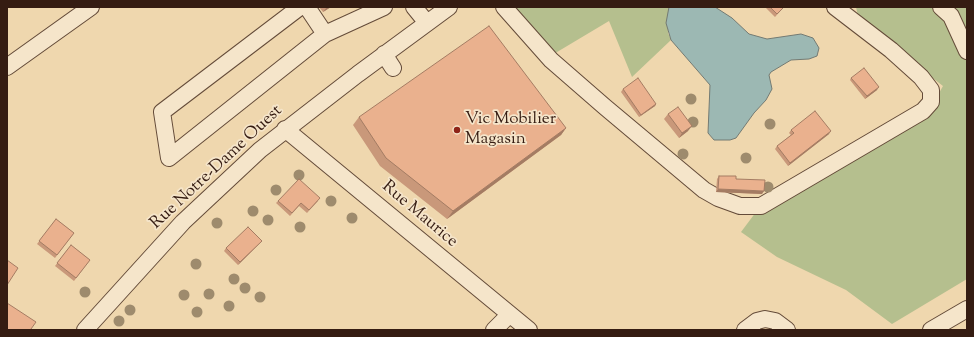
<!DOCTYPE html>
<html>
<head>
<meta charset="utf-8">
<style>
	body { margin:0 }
	#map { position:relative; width:974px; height:337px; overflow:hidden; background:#efd7ae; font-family:"Sorts Mill Goudy",serif }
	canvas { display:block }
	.frame { position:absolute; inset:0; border:8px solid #351c12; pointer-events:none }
</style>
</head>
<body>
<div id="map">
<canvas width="974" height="337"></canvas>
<div class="frame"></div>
</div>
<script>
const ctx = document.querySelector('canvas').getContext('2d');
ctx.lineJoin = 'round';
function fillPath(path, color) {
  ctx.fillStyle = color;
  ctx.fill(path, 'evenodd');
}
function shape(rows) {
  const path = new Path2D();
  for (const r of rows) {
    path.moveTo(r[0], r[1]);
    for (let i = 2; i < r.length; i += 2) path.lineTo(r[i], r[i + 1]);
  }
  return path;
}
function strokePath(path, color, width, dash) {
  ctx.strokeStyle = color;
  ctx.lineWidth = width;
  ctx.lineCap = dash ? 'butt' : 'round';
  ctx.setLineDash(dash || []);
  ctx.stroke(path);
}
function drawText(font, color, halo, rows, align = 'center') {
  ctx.font = font + ' "Sorts Mill Goudy",serif';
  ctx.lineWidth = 3.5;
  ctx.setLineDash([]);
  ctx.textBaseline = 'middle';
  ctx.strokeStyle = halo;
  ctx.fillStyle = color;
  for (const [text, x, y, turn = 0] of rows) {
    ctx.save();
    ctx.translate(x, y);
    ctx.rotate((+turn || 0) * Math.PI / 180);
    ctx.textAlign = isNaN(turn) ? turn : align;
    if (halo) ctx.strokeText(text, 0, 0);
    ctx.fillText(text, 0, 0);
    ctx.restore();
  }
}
fillPath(shape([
	[499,7,669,7,668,33,671,40,632,77,609,21,542,61],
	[856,7,967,7,967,279,892,324,846,290,777,257,741,232,756,212,929,111,943,86,859,21]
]), '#b5bf8e');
const water = shape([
	[669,7,715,7,732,18,749,34,767,39,801,34,813,38,819,48,817,56,809,59,791,60,771,72,769,75,772,89,766,100,754,113,736,138,730,140,714,140,708,133,710,85,671,40,666,23,669,7]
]);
fillPath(water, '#9cb8b3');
strokePath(water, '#737a73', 1);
const minor = shape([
	[300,7,162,112,169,158,325,34,384,7],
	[307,7,325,34],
	[414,7,427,23],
	[504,7,551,60,605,107,704,190,718,198,740,206,761,206,923,111,931,102,931,90,921,77,891,50,835,7],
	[941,7,951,16,967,51],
	[384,54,393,68],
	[7,67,91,7],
	[285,129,529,330],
	[85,330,183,222,260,150,358,74,449,7],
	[494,330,509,315],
	[745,330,757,321,765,319,775,321,787,330],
	[931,330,967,309]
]);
strokePath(minor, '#644b39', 18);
strokePath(minor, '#f5e5ca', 16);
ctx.fillStyle = '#9e8b6d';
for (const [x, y] of [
	[691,99],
	[693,122],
	[770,124],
	[683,154],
	[746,158],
	[299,175],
	[768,187],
	[276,190],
	[331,201],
	[253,211],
	[352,218],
	[268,220],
	[217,223],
	[300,227],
	[196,264],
	[234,279],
	[245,288],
	[85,292],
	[209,294],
	[184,295],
	[260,297],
	[229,306],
	[130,310],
	[197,312],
	[119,321]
]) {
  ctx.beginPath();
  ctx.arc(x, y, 5.5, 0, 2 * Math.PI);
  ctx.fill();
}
fillPath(shape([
	[319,7,331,7,323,12],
	[765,7,784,7,775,17],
	[851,78,877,90,865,99,850,80],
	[623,89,656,104,655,106,639,117,621,92],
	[668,114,688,131,679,138,664,119],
	[359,117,566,128,561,135,447,219,380,166,353,125],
	[791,130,829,134,788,166,775,149,777,146,791,135,789,133],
	[719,176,736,179,762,194,716,192,717,179],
	[278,201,318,201,307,213,299,206,290,216,276,203],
	[56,219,74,233,55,258,37,244],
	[262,241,238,265,224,251,226,248],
	[71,245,90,260,74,281,55,266]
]), '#c9987a');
fillPath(shape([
	[327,7,331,7,323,12],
	[879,87,877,90,865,99,867,96],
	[656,104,655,106,639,117,641,115],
	[692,126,688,131,679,138,682,133],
	[566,128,561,135,447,219,453,211],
	[831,131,829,134,788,166,790,163],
	[718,189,764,191,762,194,716,192],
	[262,241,238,265,240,262]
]), '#a47c63');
const building = shape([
	[770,7,784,7,777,14,770,7],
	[489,26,566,128,453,211,386,158,359,117,489,26],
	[864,68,879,87,867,96,851,78,864,68],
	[638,78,656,104,641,115,623,89,638,78],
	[678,107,692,126,682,133,668,114,678,107],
	[815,111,831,131,790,163,777,146,794,133,791,130,815,111],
	[719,176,736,176,736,179,765,180,764,191,718,189,719,176],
	[299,179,320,198,309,210,301,203,292,213,278,201,299,179],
	[56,219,74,233,57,255,39,241,56,219],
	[248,227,262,241,240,262,226,248,248,227],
	[71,245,90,260,76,278,57,263,71,245],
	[7,260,18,268,7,285,7,260],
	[7,303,36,322,31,329,32,330,7,330,7,303]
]);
fillPath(building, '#eab18e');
strokePath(building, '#a47c63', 1);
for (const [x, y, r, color] of [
	[457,130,4,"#8f2418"]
]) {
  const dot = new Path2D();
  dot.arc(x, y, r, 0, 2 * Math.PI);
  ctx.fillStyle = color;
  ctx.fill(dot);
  strokePath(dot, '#f5e5ca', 1.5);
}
drawText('17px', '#351c12', '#f5e5ca', [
	["Vic Mobilier",465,120],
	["Magasin",465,140]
], 'left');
drawText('17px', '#351c12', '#f5e5ca', [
	["Rue Notre-Dame Ouest",217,168,-43],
	["Rue Maurice",419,215,40]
]);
</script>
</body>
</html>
